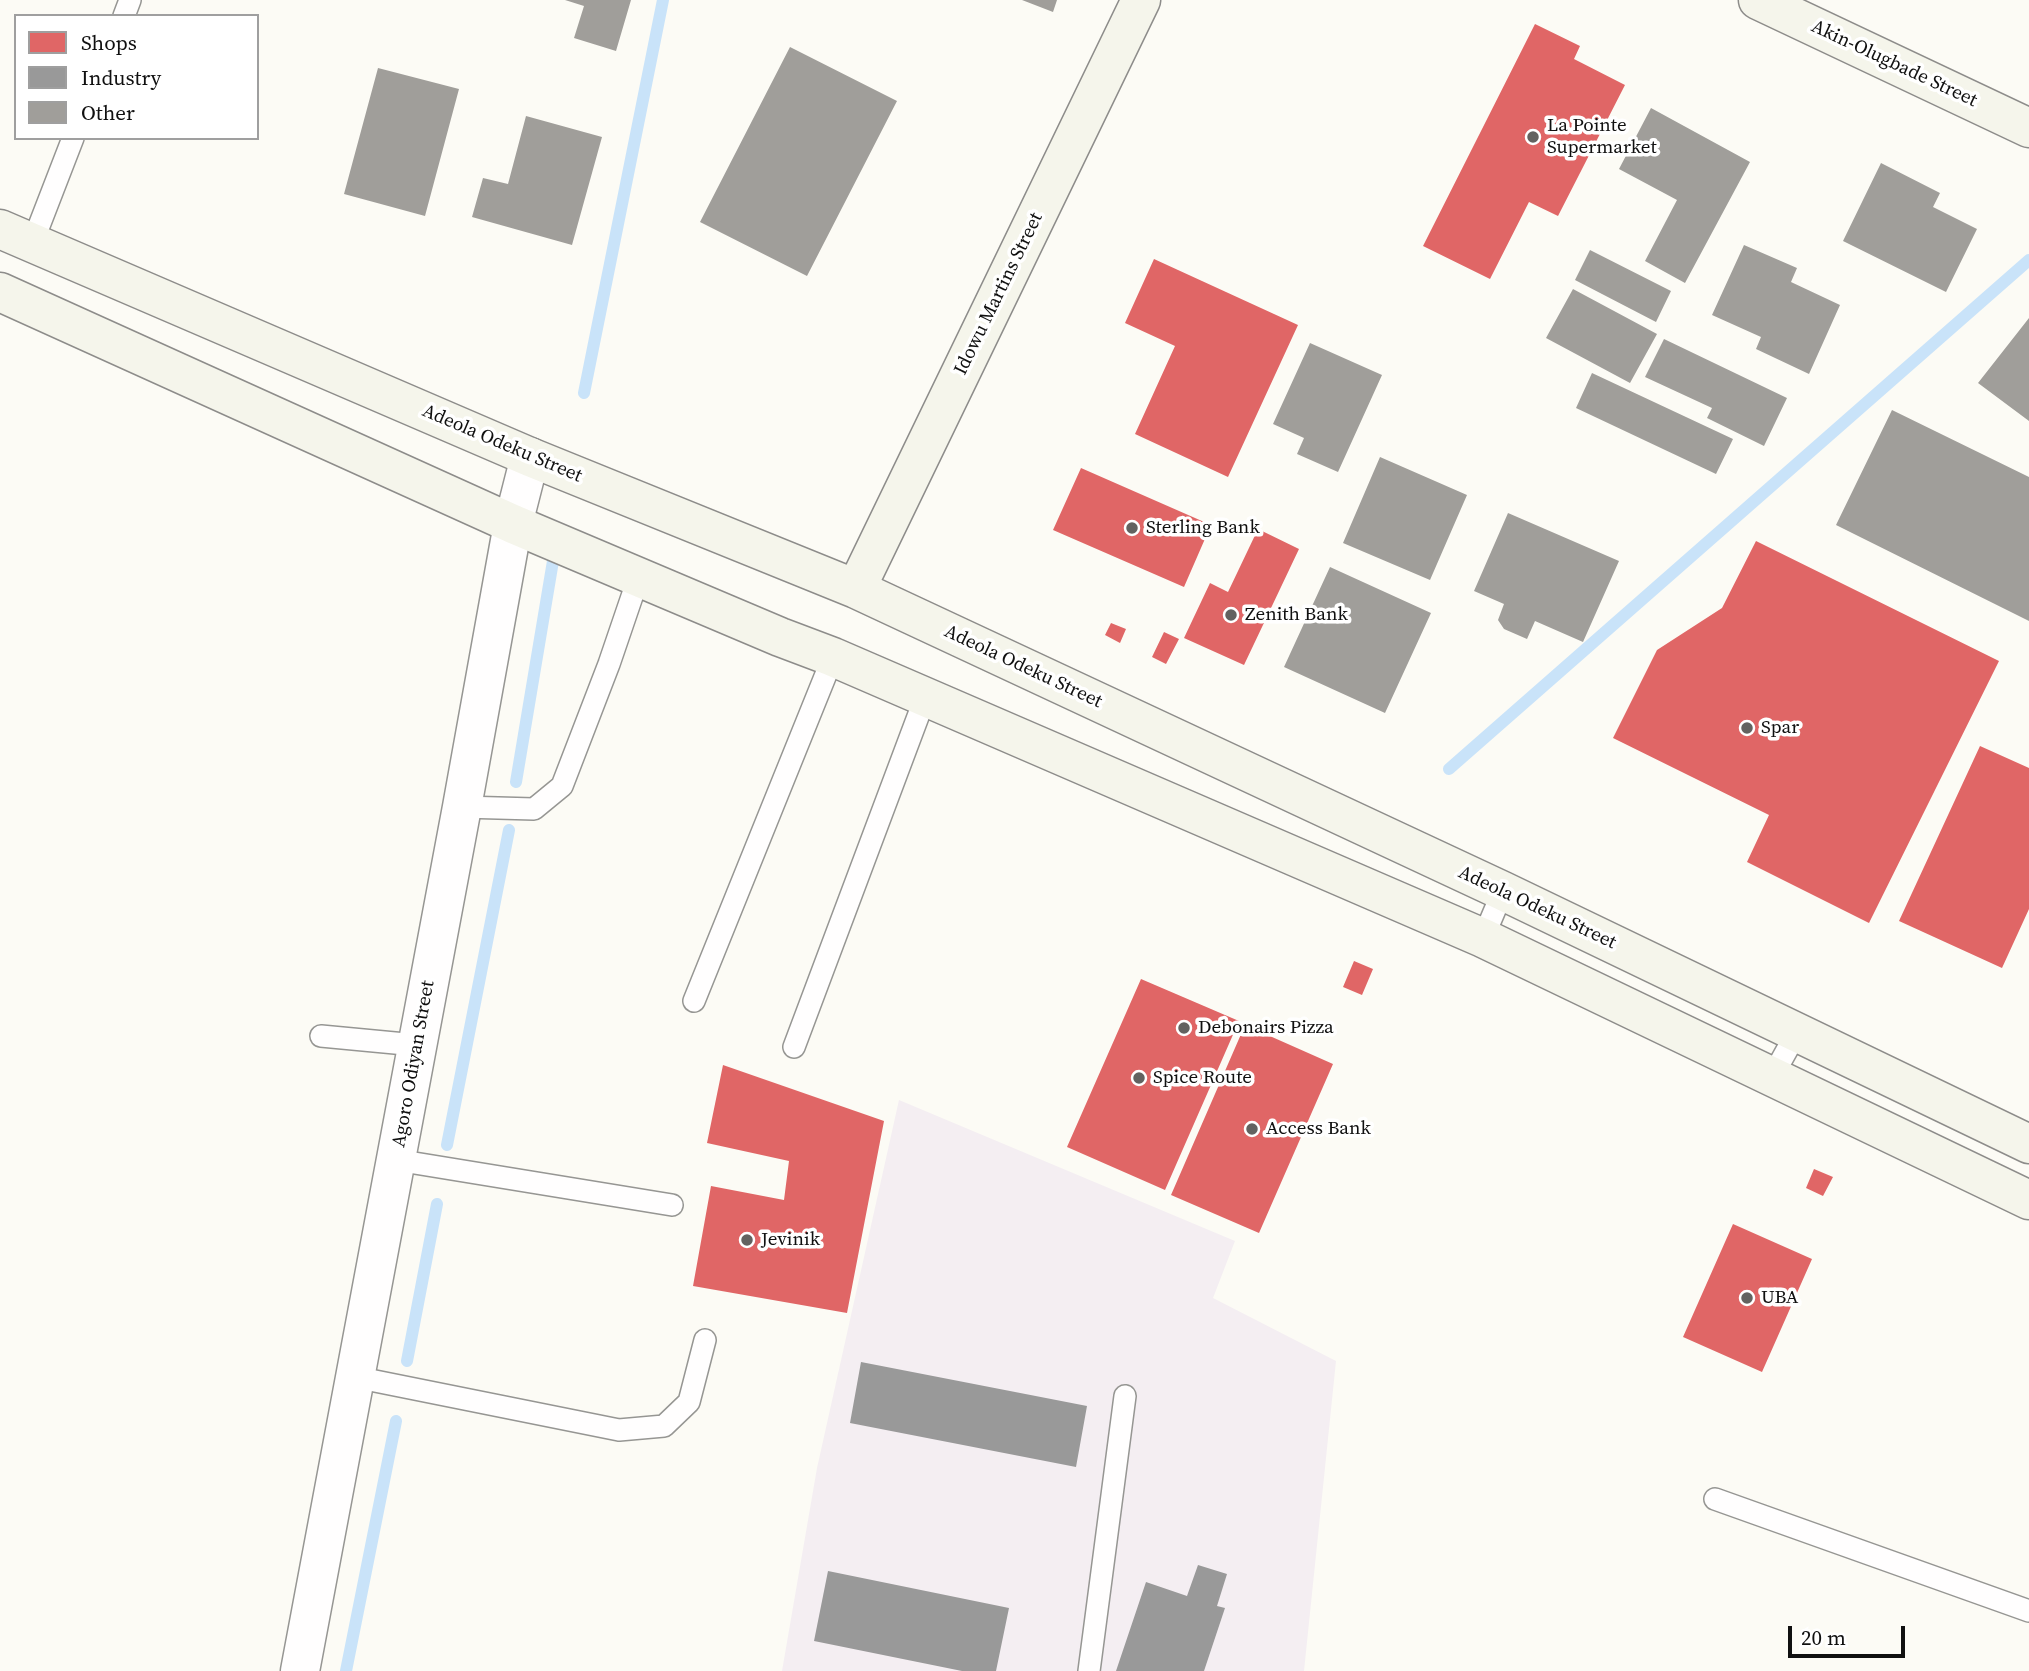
<!DOCTYPE html>
<html>
<head>
<meta charset="utf-8">
<style>
	body { margin:0 }
	#map { position:relative; width:2029px; height:1671px; overflow:hidden; background:#fcfbf5; font-family:"Source Serif 4",serif }
	canvas { display:block }
	.legend { position:absolute; left:14px; top:14px; width:245px; height:126px; box-sizing:border-box; background:#fff; border:2px solid #9f9f9f; margin:0; padding:9px 12px; list-style:none; font-size:21px; color:#101010 }
	.legend li { display:flex; align-items:center; gap:14px; height:35px }
	.legend b { width:35px; border:2px solid #9f9f9f }
	.scale { position:absolute; left:1788px; top:1626px; width:117px; height:32px; box-sizing:border-box; border:4px solid #101010; border-top:0; padding-left:9px; font-size:21px; line-height:24px; white-space:nowrap; color:#101010; -webkit-text-stroke:5px #fff; paint-order:stroke }
</style>
</head>
<body>
<div id="map">
<canvas width="2029" height="1671"></canvas>
<ul class="legend">
<li><b style="height:19px;background:#e06666"></b>Shops</li>
<li><b style="height:19px;background:#999"></b>Industry</li>
<li><b style="height:19px;background:#a09e9a"></b>Other</li>
</ul>
<div class="scale">20 m</div>
</div>
<script>
const ctx = document.querySelector('canvas').getContext('2d');
ctx.lineJoin = 'round';
function fillPath(path, color) {
  ctx.fillStyle = color;
  ctx.fill(path, 'evenodd');
}
function shape(rows) {
  const path = new Path2D();
  for (const r of rows) {
    path.moveTo(r[0], r[1]);
    for (let i = 2; i < r.length; i += 2) path.lineTo(r[i], r[i + 1]);
  }
  return path;
}
function strokePath(path, color, width, dash) {
  ctx.strokeStyle = color;
  ctx.lineWidth = width;
  ctx.lineCap = dash ? 'butt' : 'round';
  ctx.setLineDash(dash || []);
  ctx.stroke(path);
}
function drawText(font, color, halo, rows, align = 'center') {
  ctx.font = font + ' "Source Serif 4",serif';
  ctx.lineWidth = 7;
  ctx.setLineDash([]);
  ctx.textBaseline = 'middle';
  ctx.strokeStyle = halo;
  ctx.fillStyle = color;
  for (const [text, x, y, turn = 0] of rows) {
    ctx.save();
    ctx.translate(x, y);
    ctx.rotate((+turn || 0) * Math.PI / 180);
    ctx.textAlign = isNaN(turn) ? turn : align;
    if (halo) ctx.strokeText(text, 0, 0);
    ctx.fillText(text, 0, 0);
    ctx.restore();
  }
}
fillPath(shape([
	[899,1100,1235,1241,1213,1298,1336,1361,1304,1671,782,1671,817,1468]
]), '#f4eef2');
fillPath(shape([
	[1535,24,1580,46,1574,59,1625,85,1558,216,1529,202,1490,279,1423,246],
	[1154,259,1298,325,1228,477,1135,434,1175,346,1125,323],
	[1081,468,1211,525,1184,587,1053,530],
	[1258,529,1299,549,1244,665,1184,638,1210,583,1228,592],
	[1756,541,1999,661,1869,923,1747,862,1769,815,1613,738,1657,650,1722,608],
	[1111,623,1126,629,1120,643,1105,635],
	[1164,632,1179,639,1166,664,1152,657],
	[1980,746,2029,768,2029,909,2002,968,1899,921],
	[1354,961,1373,969,1362,995,1343,987],
	[1141,979,1239,1021,1165,1190,1067,1147],
	[1245,1025,1333,1064,1259,1233,1171,1195],
	[723,1065,884,1121,847,1313,693,1286,711,1186,784,1200,789,1161,707,1143],
	[1814,1169,1833,1177,1823,1196,1806,1188],
	[1733,1224,1812,1259,1762,1372,1683,1337]
]), '#e06666');
fillPath(shape([
	[861,1362,1087,1406,1076,1467,850,1423],
	[1198,1565,1227,1574,1217,1606,1225,1608,1204,1671,1116,1671,1146,1582,1187,1596],
	[828,1571,1009,1608,996,1671,962,1671,814,1641]
]), '#999');
strokePath(shape([
	[584,393,663,0],
	[1449,769,2029,260],
	[516,782,553,561],
	[447,1145,509,830],
	[407,1361,437,1204],
	[346,1671,396,1421]
]), '#c9e3f9', 12);
fillPath(shape([
	[565,0,631,0,616,51,574,38,584,6],
	[1022,0,1057,0,1053,12],
	[790,47,897,101,807,276,700,222],
	[378,68,459,89,425,216,344,194],
	[1651,108,1750,162,1685,283,1645,261,1677,200,1619,169],
	[526,116,602,137,572,245,472,217,483,178,508,184],
	[1881,163,1940,193,1933,207,1977,229,1946,292,1843,241],
	[1744,245,1797,268,1791,282,1840,305,1809,374,1756,349,1761,337,1712,315],
	[1590,250,1671,291,1656,322,1575,280],
	[1573,289,1657,334,1630,383,1546,338],
	[2029,318,2029,421,1978,383],
	[1664,339,1787,398,1764,446,1707,418,1712,408,1645,377],
	[1310,343,1382,375,1338,472,1297,454,1304,438,1273,424],
	[1592,373,1733,439,1716,474,1576,408],
	[1892,410,2029,477,2029,621,1836,525],
	[1380,457,1467,495,1430,580,1343,543],
	[1508,513,1619,561,1583,642,1535,621,1527,639,1504,629,1498,620,1504,604,1474,591],
	[1330,567,1431,613,1385,713,1284,667]
]), '#a09e9a');
const lane = shape([
	[124,16,130,0],
	[32,244,73,138],
	[462,807,534,809,562,786,609,664,639,576],
	[1483,938,1503,891],
	[694,1001,833,657],
	[321,1036,416,1045],
	[794,1047,925,698],
	[1772,1077,1797,1032],
	[396,1160,672,1205],
	[355,1377,619,1430,664,1426,689,1402,705,1340],
	[1715,1499,2029,1611],
	[1089,1671,1125,1396]
]);
const street = shape([
	[300,1671,462,807,513,524,530,457]
]);
const secondary = shape([
	[1758,0,2029,128],
	[0,229,530,457,856,589,1503,891,2029,1144],
	[0,292,513,524,780,637,833,657,1483,938,2029,1200],
	[856,589,1141,0]
]);
strokePath(lane, '#969693', 24);
strokePath(street, '#969693', 41);
strokePath(secondary, '#8d8c8a', 41);
strokePath(lane, '#fffefe', 21);
strokePath(street, '#fffefe', 38);
strokePath(secondary, '#f5f5eb', 38);
for (const [x, y, r, color] of [
	[1533,137,7,"#636260"],
	[1132,528,7,"#636260"],
	[1231,615,7,"#636260"],
	[1747,728,7,"#636260"],
	[1184,1028,7,"#636260"],
	[1139,1078,7,"#636260"],
	[1252,1129,7,"#636260"],
	[747,1240,7,"#636260"],
	[1747,1298,7,"#636260"]
]) {
  const dot = new Path2D();
  dot.arc(x, y, r, 0, 2 * Math.PI);
  ctx.fillStyle = color;
  ctx.fill(dot);
  strokePath(dot, '#fff', 2.5);
}
drawText('19px', '#101010', '#fff', [
	["Akin-Olugbade Street",1894,64,25],
	["Idowu Martins Street",999,294,-64],
	["Adeola Odeku Street",502,444,23],
	["Adeola Odeku Street",1023,667,25],
	["Adeola Odeku Street",1537,908,25],
	["Agoro Odiyan Street",414,1064,-80]
]);
drawText('19px', '#101010', '#fff', [
	["La Pointe",1547,126],
	["Supermarket",1547,148],
	["Sterling Bank",1146,528],
	["Zenith Bank",1245,615],
	["Spar",1761,728],
	["Debonairs Pizza",1198,1028],
	["Spice Route",1153,1078],
	["Access Bank",1266,1129],
	["Jevinik",761,1240],
	["UBA",1761,1298]
], 'left');
</script>
</body>
</html>
